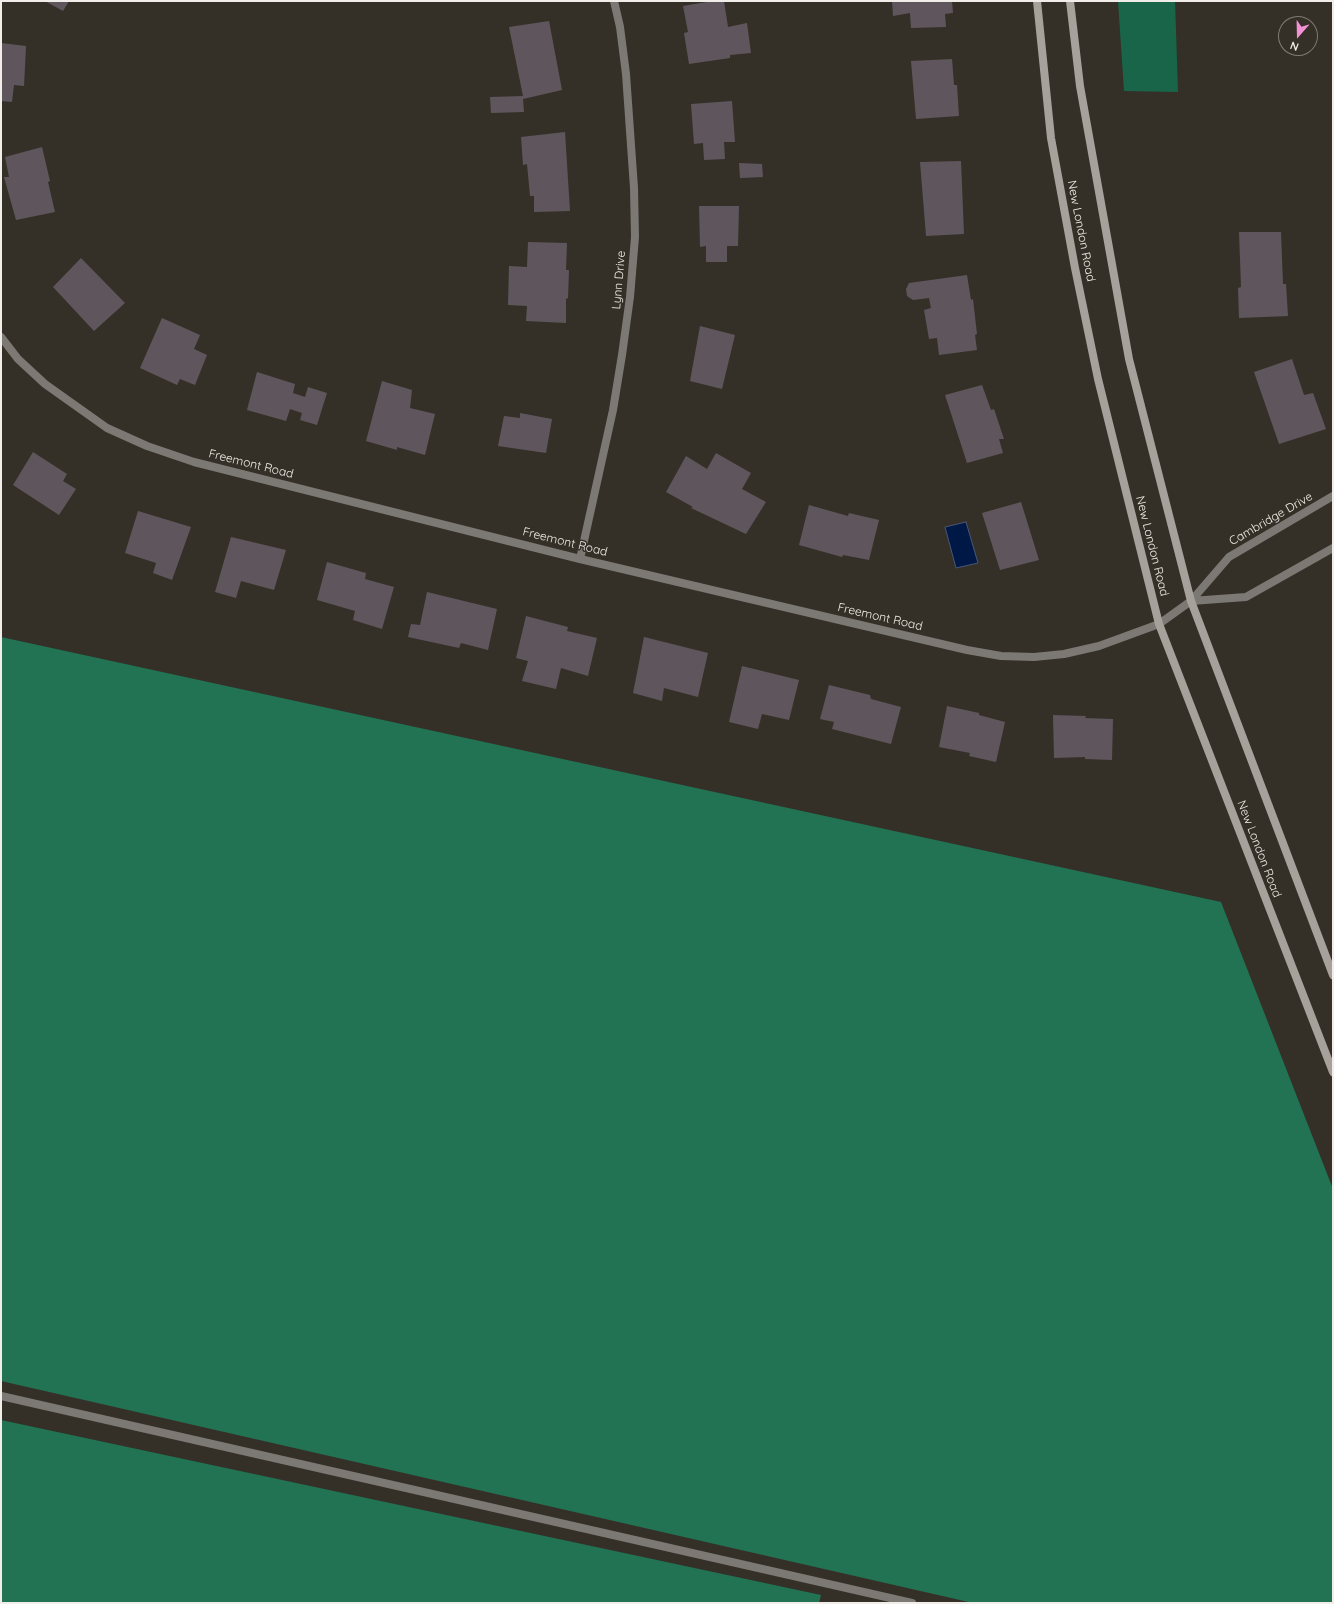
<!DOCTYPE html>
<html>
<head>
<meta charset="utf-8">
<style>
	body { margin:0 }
	#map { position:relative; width:1334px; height:1604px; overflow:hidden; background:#353027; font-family:Quicksand,sans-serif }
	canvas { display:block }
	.frame { position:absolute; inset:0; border:2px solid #f1ede8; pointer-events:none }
	.north { position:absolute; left:1278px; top:16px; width:40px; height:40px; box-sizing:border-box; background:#353027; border:1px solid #807c74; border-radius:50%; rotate:200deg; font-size:11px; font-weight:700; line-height:16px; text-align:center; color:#f1ede8 }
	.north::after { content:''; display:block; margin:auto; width:14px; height:18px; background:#f391d5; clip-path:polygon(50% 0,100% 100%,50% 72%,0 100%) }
</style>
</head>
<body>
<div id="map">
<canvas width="1334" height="1604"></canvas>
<div class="frame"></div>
<div class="north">N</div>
</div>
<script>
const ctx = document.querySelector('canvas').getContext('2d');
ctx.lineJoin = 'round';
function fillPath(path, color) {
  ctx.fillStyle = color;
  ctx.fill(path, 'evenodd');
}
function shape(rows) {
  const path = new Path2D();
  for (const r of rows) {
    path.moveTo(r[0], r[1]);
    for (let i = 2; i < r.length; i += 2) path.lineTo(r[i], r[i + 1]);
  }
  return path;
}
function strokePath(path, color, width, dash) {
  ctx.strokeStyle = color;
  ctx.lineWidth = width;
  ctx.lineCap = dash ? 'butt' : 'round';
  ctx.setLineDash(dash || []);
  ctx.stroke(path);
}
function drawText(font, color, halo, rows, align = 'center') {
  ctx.font = font + ' Quicksand,sans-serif';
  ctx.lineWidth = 3;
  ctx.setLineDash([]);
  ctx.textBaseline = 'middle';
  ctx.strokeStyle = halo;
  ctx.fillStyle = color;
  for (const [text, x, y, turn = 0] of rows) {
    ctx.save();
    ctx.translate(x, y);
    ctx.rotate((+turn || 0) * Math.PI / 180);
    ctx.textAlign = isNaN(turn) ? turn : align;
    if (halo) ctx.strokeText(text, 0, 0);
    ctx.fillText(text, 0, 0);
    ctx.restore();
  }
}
fillPath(shape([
	[1118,1,1175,1,1178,92,1124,91]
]), '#19654a');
fillPath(shape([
	[1,637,1221,902,1333,1189,1333,1603,973,1603,1,1381],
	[1,1420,821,1595,819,1603,1,1603]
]), '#227254');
const water = shape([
	[966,522,978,563,956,568,945,527,966,522]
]);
fillPath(water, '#001845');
strokePath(water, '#485876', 1);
fillPath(shape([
	[45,1,69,1,63,11],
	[713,1,724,1,728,27,747,23,751,53,730,55,730,58,689,64,684,33,688,32,683,6],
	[892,1,952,1,953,13,945,14,946,27,911,28,910,13,893,16],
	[549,21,562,90,523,99,524,112,491,113,490,97,523,96,509,27],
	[1,43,26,46,24,86,14,85,12,102,1,101],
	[952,59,954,85,957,85,959,116,916,119,911,61],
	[732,101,735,142,724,142,725,159,704,160,703,143,694,144,691,104],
	[565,132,570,211,534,212,534,196,530,196,527,164,523,165,521,137],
	[42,147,50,181,48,182,55,212,16,220,4,177,9,177,5,157],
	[961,161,964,234,926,236,920,162],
	[739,163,762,164,763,177,740,178],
	[699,206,739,206,738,246,727,246,727,262,706,262,706,246,700,247],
	[1239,232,1281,232,1283,284,1286,284,1288,316,1239,318,1238,288,1241,287],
	[528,242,567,243,566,270,569,270,568,298,566,299,566,323,526,321,527,306,508,305,509,266,527,267],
	[81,258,125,303,94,331,53,287],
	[967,275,971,300,973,299,977,334,975,335,977,350,939,355,937,338,929,339,924,310,931,308,929,298,913,300,907,296,906,289,909,283],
	[162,318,200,335,194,349,207,355,195,385,180,379,177,385,140,368],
	[700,326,735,335,722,389,690,381],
	[1292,359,1304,395,1313,393,1326,429,1279,444,1254,372],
	[257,372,295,384,293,393,305,397,308,387,327,393,317,425,300,420,302,413,290,409,286,421,247,410],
	[382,381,412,390,410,408,435,414,425,455,397,447,397,450,366,441],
	[982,385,991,410,994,409,1004,439,999,439,1003,453,967,463,945,395],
	[520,413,552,419,546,453,498,446,504,416,520,418],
	[33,452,67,474,63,481,76,489,59,515,13,485],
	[716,453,751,473,742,489,766,502,746,534,691,508,693,507,666,492,686,456,707,469],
	[1021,502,1039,560,1000,570,982,513],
	[809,505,848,516,849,513,879,520,869,560,843,555,842,557,799,545],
	[138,511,191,527,172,580,153,573,156,563,125,553],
	[231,537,286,550,274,590,241,581,236,598,215,592],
	[327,562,366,573,365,579,394,587,382,629,353,620,355,611,317,600],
	[427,592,497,609,488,650,461,643,459,648,408,637,411,624,420,625],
	[526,616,568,627,567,631,597,638,588,676,561,668,556,689,522,681,528,661,516,658],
	[644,637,708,653,698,697,664,688,662,701,633,693],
	[742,666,799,680,789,720,762,714,758,729,729,722],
	[829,685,870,695,871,699,901,707,891,744,832,729,834,722,820,719],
	[947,706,979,713,979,715,1005,722,996,762,969,756,970,753,939,747],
	[1053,715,1086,716,1085,718,1113,719,1112,760,1085,759,1085,757,1054,758]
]), '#5f565d');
strokePath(shape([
	[1,337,18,359,45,384,107,428,147,446,194,462,580,559,967,650,1001,656,1034,657,1064,654,1099,646,1159,624,1191,601,1229,557,1333,496],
	[580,559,613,410,622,355,630,297,635,237,634,188,626,74,620,27,614,1],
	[1191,601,1246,597,1333,548],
	[1,1396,912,1603]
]), '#7c7974', 8);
strokePath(shape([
	[1037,1,1051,138,1075,268,1098,379,1159,624,1333,1072],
	[1070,1,1080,86,1129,359,1191,601,1333,975]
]), '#a6a19a', 8);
drawText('12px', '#f1ede8', '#353027', [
	["New London Road",1081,231,79],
	["Lynn Drive",619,280,-85],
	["Freemont Road",251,464,14],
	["Cambridge Drive",1271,519,-30],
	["Freemont Road",565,542,14],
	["New London Road",1152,546,76],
	["Freemont Road",880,617,13],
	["New London Road",1259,849,69]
]);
</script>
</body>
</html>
